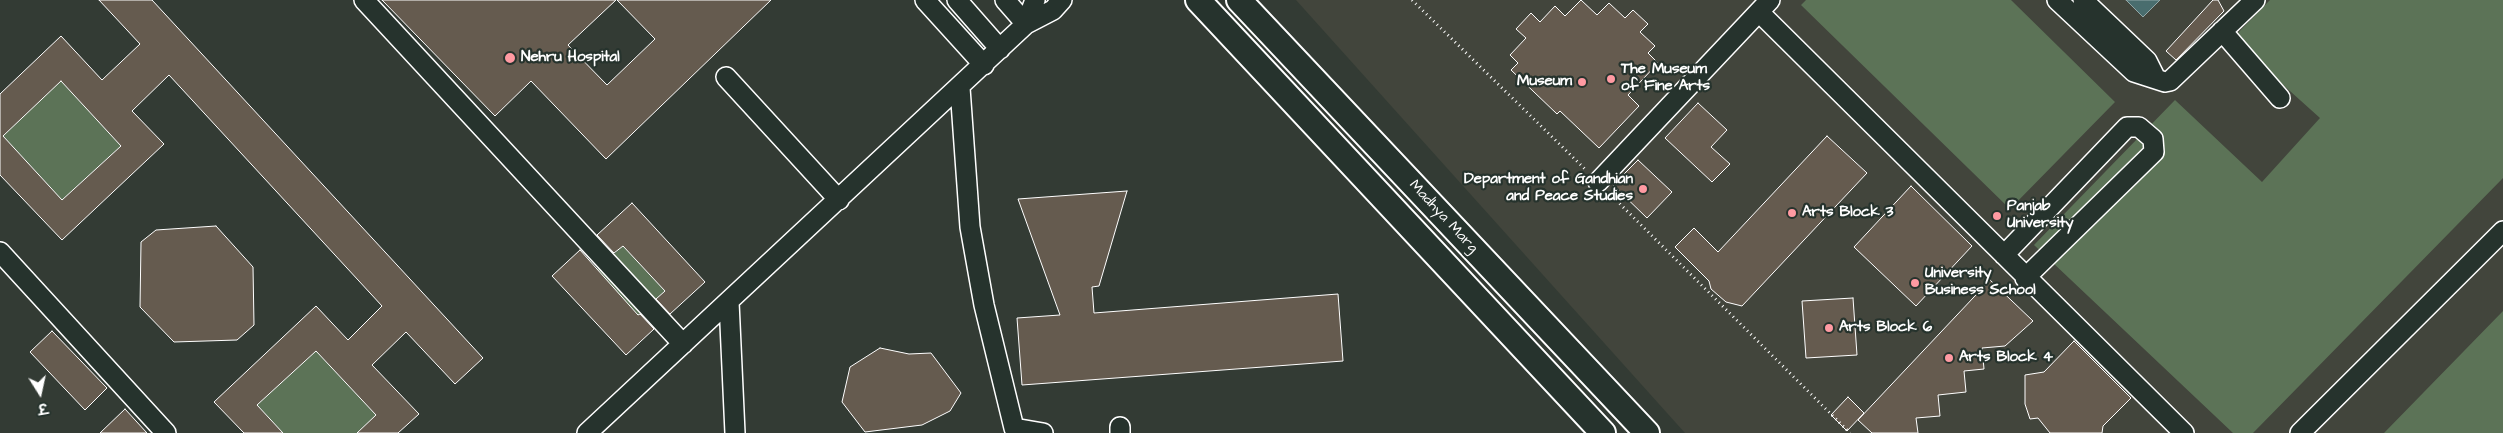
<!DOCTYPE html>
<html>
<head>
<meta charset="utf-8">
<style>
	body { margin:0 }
	#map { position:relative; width:2503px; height:433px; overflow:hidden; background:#333b34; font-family:"Architects Daughter","Playpen Sans Deva",sans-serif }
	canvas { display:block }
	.north { position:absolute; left:15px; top:368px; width:50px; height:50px; -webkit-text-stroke:4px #26332d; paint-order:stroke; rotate:170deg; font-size:14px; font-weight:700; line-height:20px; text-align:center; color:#fff }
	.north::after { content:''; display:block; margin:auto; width:18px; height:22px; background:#fff; clip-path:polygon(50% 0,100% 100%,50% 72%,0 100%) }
</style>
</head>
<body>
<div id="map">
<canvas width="2503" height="433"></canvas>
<div class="north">उ</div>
</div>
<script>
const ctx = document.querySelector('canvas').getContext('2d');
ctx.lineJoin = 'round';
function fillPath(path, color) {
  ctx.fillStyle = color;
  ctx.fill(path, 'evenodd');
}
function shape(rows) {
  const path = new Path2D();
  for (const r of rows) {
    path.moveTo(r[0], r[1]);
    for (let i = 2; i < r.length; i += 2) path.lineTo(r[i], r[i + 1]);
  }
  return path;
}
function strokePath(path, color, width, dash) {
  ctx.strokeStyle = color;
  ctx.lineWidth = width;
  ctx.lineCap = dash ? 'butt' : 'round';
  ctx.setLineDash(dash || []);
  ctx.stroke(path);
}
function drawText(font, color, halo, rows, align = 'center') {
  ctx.font = font + ' "Architects Daughter",sans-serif';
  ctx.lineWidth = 4.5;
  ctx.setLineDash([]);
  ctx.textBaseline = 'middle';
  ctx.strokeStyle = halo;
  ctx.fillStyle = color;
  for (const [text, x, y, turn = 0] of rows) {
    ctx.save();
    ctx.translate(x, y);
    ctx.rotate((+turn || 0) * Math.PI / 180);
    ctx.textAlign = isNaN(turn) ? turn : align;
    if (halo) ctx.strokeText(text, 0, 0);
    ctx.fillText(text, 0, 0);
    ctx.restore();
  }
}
fillPath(shape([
	[1296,0,2503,0,2503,433,1685,433]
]), '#42453c');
fillPath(shape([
	[1806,0,2011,0,2115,102,2010,209,1801,5],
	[2270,0,2503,0,2503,178,2253,433,2233,433,2034,245,2175,100,2262,182,2320,118,2232,39],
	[61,81,121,146,62,200,3,136],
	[623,246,665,291,638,315,596,270],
	[2503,311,2503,433,2384,433],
	[316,351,376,415,357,433,283,433,257,405]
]), '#5c7357');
const water = shape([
	[2126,0,2160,0,2143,17,2126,0]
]);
fillPath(water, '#496d6e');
strokePath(water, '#92a7a8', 1);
const building = shape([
	[99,0,152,0,483,358,455,384,406,332,372,365,419,414,398,433,357,433,376,415,316,351,257,405,283,433,244,433,214,402,316,306,348,340,382,306,169,75,132,111,164,144,62,240,0,175,0,94,61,36,102,80,140,44,99,0],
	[61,81,121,146,62,200,3,136,61,81],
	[382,0,616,0,568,45,607,85,655,39,617,0,771,0,606,159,531,81,495,116,382,0],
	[1581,0,1597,15,1609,3,1625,18,1633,10,1648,24,1640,32,1655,46,1648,53,1658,63,1628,95,1639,106,1599,148,1560,111,1557,114,1511,70,1518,63,1510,55,1526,38,1516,29,1531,13,1540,22,1555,6,1565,16,1581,0],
	[2213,0,2218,0,2224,11,2176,60,2166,51,2213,0],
	[1698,103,1727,130,1711,147,1730,164,1712,182,1665,138,1698,103],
	[1827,136,1867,173,1742,306,1726,302,1711,289,1709,281,1675,247,1694,228,1718,252,1827,136],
	[1638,160,1672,192,1647,218,1613,185,1638,160],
	[1911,186,1972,246,1916,306,1854,247,1911,186],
	[1127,191,1099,286,1092,287,1094,313,1338,294,1343,361,1022,385,1017,318,1060,315,1018,199,1127,191],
	[632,203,705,282,670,314,656,299,665,291,623,246,614,253,597,235,632,203],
	[216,226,253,267,254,325,237,340,174,342,140,307,141,242,156,230,216,226],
	[580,250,638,315,640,314,654,329,626,355,552,276,580,250],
	[1990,280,2033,321,2005,346,1982,348,1984,369,1964,371,1966,392,1938,395,1940,416,1916,418,1918,433,1872,433,1858,420,1990,280],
	[1853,298,1857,355,1806,358,1802,301,1853,298],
	[52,331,107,388,85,410,30,352,52,331],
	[2074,341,2131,398,2103,426,2102,433,2050,433,2038,418,2030,419,2025,404,2025,375,2044,372,2074,341],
	[880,348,909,354,931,353,961,393,950,411,922,425,865,432,842,402,850,367,880,348],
	[1848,397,1864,413,1847,431,1831,415,1848,397],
	[125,409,147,433,100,433,125,409]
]);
fillPath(building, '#655b4f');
strokePath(building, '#fff', 1);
const minor = shape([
	[364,0,683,344],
	[925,0,984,65],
	[957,0,1000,49],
	[1005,0,1026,24],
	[2057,0,2134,72,2165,82,2170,81,2255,0],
	[2083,0,2147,61,2156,79],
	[1759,12,2184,433],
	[1026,24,1035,0],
	[2222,31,2280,98],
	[726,77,839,200],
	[960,88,970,227,984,305,1014,428,1043,433],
	[1598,182,1770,0],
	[0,252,166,433],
	[2004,255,2127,127,2139,127,2153,139,2154,152,2025,278],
	[729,302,735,433],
	[1120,427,1120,433],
	[587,433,1026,24,1053,10,1062,0],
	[2300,433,2503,231]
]);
const major = shape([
	[1198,0,1603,433],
	[1239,0,1647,433]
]);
strokePath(minor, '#fff', 22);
strokePath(major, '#fff', 28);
strokePath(shape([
	[1412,0,1587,171],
	[1609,193,1850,433]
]), '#fff', 3, [1, 4]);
strokePath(minor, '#26332d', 19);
strokePath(major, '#26332d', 24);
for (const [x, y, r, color] of [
	[510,58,6,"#ff9aa2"],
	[1611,79,5,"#ff9aa2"],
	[1582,82,5,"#ff9aa2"],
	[1643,189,5,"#ff9aa2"],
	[1792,213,5,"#ff9aa2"],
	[1997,216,5,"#ff9aa2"],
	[1915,283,5,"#ff9aa2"],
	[1829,328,5,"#ff9aa2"],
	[1949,358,5,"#ff9aa2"]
]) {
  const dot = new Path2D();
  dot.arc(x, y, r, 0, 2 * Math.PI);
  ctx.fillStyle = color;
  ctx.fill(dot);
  strokePath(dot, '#26332d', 2);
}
drawText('bold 15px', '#fff', '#26332d', [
	["Nehru Hospital",521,58],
	["The Museum",1621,70],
	["of Fine Arts",1621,87],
	["Museum",1572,82,"right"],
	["Department of Gandhian",1633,180,"right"],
	["and Peace Studies",1633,197,"right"],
	["Panjab",2007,207],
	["University",2007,224],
	["Arts Block 3",1802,213],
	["University",1925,274],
	["Business School",1925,291],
	["Arts Block 6",1839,328],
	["Arts Block 4",1959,358]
], 'left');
drawText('15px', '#fff', '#26332d', [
	["Madhya Marg",1443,217,47]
]);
</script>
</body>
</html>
